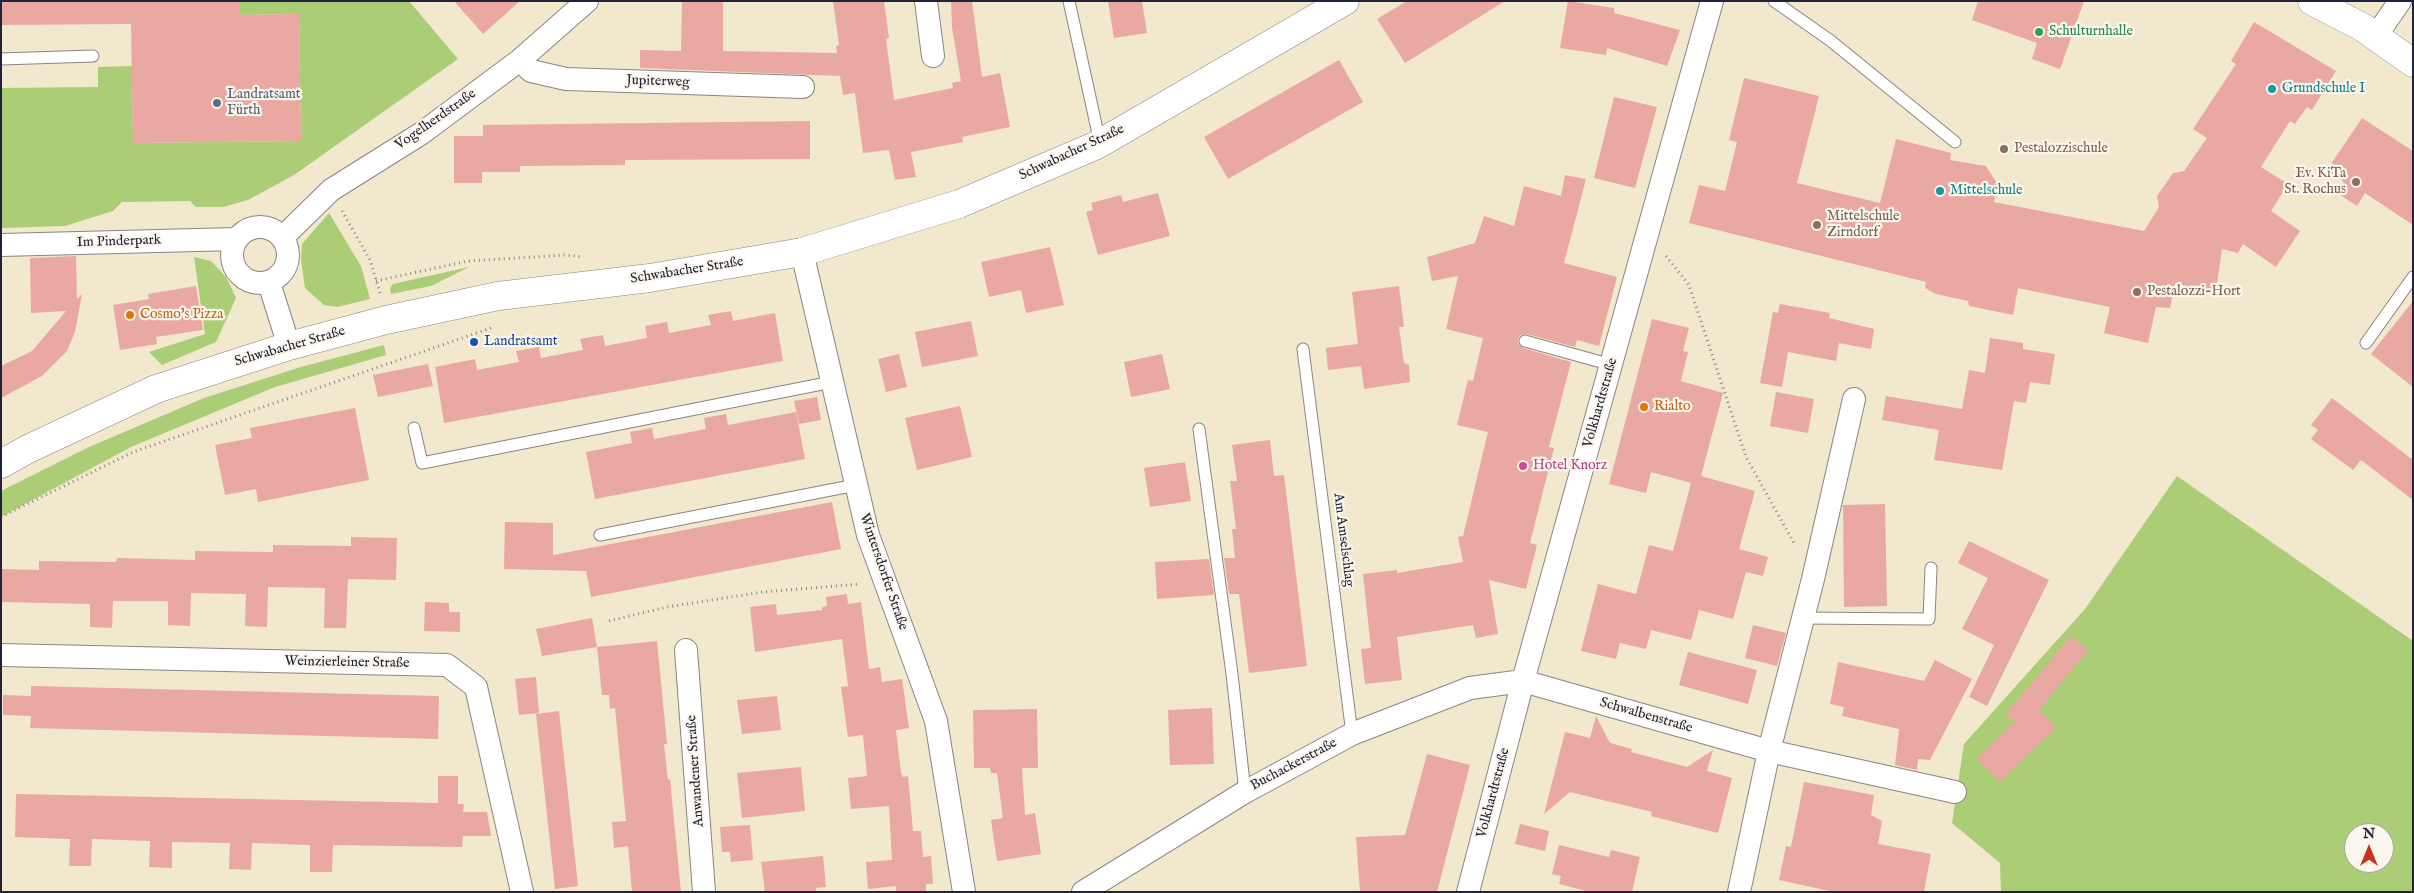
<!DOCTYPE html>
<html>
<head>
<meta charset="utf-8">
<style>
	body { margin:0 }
	#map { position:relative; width:2414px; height:893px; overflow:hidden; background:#f1e8ce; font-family:"IM FELL English",serif }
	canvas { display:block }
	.frame { position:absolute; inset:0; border:2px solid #22223b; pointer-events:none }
	.north { position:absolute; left:2344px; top:823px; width:50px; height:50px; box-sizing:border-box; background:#fbf7ec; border:1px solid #a4a2a5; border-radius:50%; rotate:0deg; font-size:14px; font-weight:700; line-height:20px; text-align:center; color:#22223b }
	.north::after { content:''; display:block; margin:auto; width:18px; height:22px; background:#c8321e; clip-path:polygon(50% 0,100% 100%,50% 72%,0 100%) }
</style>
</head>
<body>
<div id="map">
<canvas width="2414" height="893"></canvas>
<div class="frame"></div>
<div class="north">N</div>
</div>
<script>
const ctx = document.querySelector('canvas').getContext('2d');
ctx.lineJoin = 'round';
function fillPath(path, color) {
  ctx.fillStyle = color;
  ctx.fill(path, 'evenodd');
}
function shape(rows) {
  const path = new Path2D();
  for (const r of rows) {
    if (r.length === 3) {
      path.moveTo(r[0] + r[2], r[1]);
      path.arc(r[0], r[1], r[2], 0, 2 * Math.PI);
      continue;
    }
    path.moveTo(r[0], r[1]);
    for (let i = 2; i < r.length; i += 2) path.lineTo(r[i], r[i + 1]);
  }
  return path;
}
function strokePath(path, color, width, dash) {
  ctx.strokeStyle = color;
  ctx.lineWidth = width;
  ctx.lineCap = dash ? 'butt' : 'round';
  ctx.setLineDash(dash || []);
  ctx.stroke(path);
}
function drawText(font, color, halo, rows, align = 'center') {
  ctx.font = font + ' "IM FELL English",serif';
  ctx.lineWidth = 4.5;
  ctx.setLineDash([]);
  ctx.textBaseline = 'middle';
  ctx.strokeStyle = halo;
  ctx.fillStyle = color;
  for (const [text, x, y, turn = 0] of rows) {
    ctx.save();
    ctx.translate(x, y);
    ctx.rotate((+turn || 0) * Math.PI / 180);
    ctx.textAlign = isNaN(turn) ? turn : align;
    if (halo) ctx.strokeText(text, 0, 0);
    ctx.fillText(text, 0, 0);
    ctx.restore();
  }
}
fillPath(shape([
	[239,1,409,1,458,59,294,175,248,200,223,207,196,207,190,201,122,202,113,211,65,226,1,228,1,88,98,87,98,67,132,66,133,143,301,141,299,14,239,15],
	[329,213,361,266,370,299,337,307,324,305,305,288,301,260,302,244],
	[194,257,211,261,226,277,236,298,216,342,162,365,149,352,205,334],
	[469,267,431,286,391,294,390,288,393,284],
	[384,345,386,355,275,387,131,447,1,517,1,491,89,447,204,398,301,367],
	[2177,476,2413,641,2413,892,2001,892,2000,863,1952,823,1964,744,2085,609],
	[2354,833,2384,833,2384,863,2354,863]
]), '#abcd76');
fillPath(shape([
	[1,1,239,1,239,15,299,14,301,141,133,143,131,24,1,25],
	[454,1,520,1,483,34],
	[682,1,723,1,723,51,837,53,836,46,839,45,833,1,884,1,889,38,886,39,894,100,953,88,952,83,961,81,952,27,951,1,972,1,982,77,1000,73,1010,127,962,137,963,142,911,152,916,177,895,180,889,150,863,153,855,93,843,95,840,76,640,68,640,50,681,51],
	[1108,1,1142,1,1147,33,1114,38],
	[1407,1,1505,1,1405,63,1377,19],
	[1568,1,1614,8,1614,13,1680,30,1667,66,1607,48,1606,55,1560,48],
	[1978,1,2084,1,2060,69,2032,59,2037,43,1972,20],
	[2254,22,2336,71,2312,110,2307,107,2295,124,2290,121,2261,167,2288,184,2271,211,2300,231,2276,267,2243,244,2238,253,2222,249,2216,291,2175,284,2170,308,2156,307,2148,343,2104,333,2110,307,2018,288,2013,315,1969,306,1968,301,1936,294,1925,288,1926,282,1689,223,1699,185,1725,191,1737,142,1729,140,1744,78,1819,96,1797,183,1880,203,1896,139,1951,153,1950,160,1986,166,1998,185,1994,202,2144,231,2159,207,2157,196,2173,173,2184,171,2207,138,2193,129,2236,64,2231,61],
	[1339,60,1363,102,1228,179,1204,137],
	[1614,97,1657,107,1635,188,1594,178],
	[2362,118,2413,151,2413,225,2365,193,2357,206,2337,193,2344,182,2327,170],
	[810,121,810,159,625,160,625,165,520,166,520,172,482,172,482,183,454,183,454,136,483,136,483,125],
	[1565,175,1586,179,1564,263,1617,277,1599,346,1577,340,1575,347,1527,334,1520,335,1518,339,1518,343,1523,348,1571,362,1549,447,1554,448,1530,543,1537,545,1526,589,1489,580,1498,634,1476,638,1473,625,1397,637,1402,680,1365,684,1361,649,1371,648,1363,574,1397,570,1397,573,1463,562,1458,537,1463,536,1488,432,1457,425,1468,380,1473,381,1483,338,1446,329,1458,276,1432,281,1427,257,1475,243,1484,216,1514,226,1524,186,1561,196],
	[1158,193,1170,236,1098,255,1086,212,1093,210,1091,203,1121,195,1123,202],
	[1050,247,1064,305,1026,313,1021,290,989,297,981,262],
	[76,256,77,299,82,294,75,332,67,351,42,376,1,398,1,366,32,351,66,311,31,313,30,258],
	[196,286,203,330,156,337,157,344,120,350,113,305,149,299,148,294],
	[1399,286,1404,327,1399,327,1404,363,1409,365,1410,382,1364,389,1361,366,1328,370,1326,348,1358,344,1352,292],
	[2413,301,2413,387,2371,354],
	[1780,304,1830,313,1829,318,1874,329,1871,349,1839,343,1836,361,1788,352,1782,387,1760,383,1773,312,1778,313],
	[731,311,733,321,775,313,783,361,444,423,435,367,475,359,477,370,519,362,516,351,539,347,541,358,583,350,580,339,603,335,605,346,647,338,645,326,667,322,669,333,711,325,708,315],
	[1652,319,1689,328,1683,351,1688,352,1681,381,1723,393,1701,476,1755,491,1739,549,1768,557,1763,576,1746,572,1733,619,1699,610,1691,640,1651,630,1646,649,1620,643,1616,659,1581,651,1598,584,1636,594,1649,545,1673,551,1691,483,1651,472,1646,493,1609,484],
	[971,321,978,356,922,367,915,332],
	[1990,338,2023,343,2023,349,2055,354,2050,385,2030,382,2026,403,2014,401,2002,470,1934,460,1939,430,1882,420,1886,396,1962,409,1969,370,1985,373],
	[899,354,907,387,886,392,878,359],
	[1162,354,1170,389,1131,397,1124,362],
	[428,364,433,386,378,397,373,375],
	[1776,392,1814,399,1808,433,1770,426],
	[817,397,821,420,799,424,794,401],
	[2332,398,2413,460,2413,500,2361,460,2353,470,2311,439,2318,430,2311,425],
	[960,406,972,457,917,470,905,418],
	[355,408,369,480,258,502,256,489,225,495,215,445,252,438,250,428],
	[796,412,805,459,595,499,586,452,632,443,630,432,652,428,654,439,706,429,704,418,726,414,728,425],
	[1270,440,1274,476,1284,475,1307,666,1249,673,1239,594,1229,594,1224,558,1235,558,1232,529,1236,529,1230,481,1237,481,1232,445],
	[1185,462,1191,501,1150,507,1144,468],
	[832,502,841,549,591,597,586,571,504,569,505,522,553,523,553,555],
	[1885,504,1887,606,1844,607,1843,505],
	[351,537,397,538,396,580,348,579,346,628,324,628,325,588,268,587,267,627,245,626,246,594,191,593,190,626,168,625,168,601,113,601,112,628,90,627,90,604,1,602,1,569,39,570,39,561,116,562,117,558,195,560,195,551,273,552,273,545,351,546],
	[1969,541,2049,580,1987,706,1969,697,1994,645,1962,629,1988,578,1958,563],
	[1209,559,1214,595,1157,599,1155,562],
	[847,594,848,604,861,602,869,669,880,667,882,682,902,679,909,728,896,730,901,773,903,777,908,776,913,831,921,831,923,857,931,856,933,884,926,884,926,892,896,892,896,886,868,889,866,862,892,860,889,806,851,809,848,778,867,776,863,735,848,737,841,687,848,686,842,639,755,652,750,607,776,604,777,615,822,610,822,607,827,606,826,597],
	[425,602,449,603,449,612,460,612,460,632,424,631],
	[592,618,597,647,542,656,536,629],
	[1753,625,1786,633,1777,666,1745,658],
	[2071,636,2088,650,2039,710,2056,728,1999,782,1977,758,2016,721,2005,715],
	[657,641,667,744,664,744,668,780,670,779,681,892,632,892,628,846,614,848,612,822,626,821,615,708,610,709,609,695,602,695,597,647],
	[1688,652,1757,670,1748,704,1679,685],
	[1935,660,1972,679,1930,760,1918,759,1917,770,1895,765,1899,729,1842,716,1844,707,1830,704,1838,662,1924,681],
	[536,677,539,713,519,715,515,679],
	[31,686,439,696,438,739,30,728,31,716,3,715,3,695,31,696],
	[777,696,781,730,742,734,737,700],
	[1212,708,1214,764,1170,765,1168,710],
	[1037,709,1038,768,1022,768,1025,815,1035,813,1041,854,997,861,991,820,1003,818,997,773,991,773,990,768,974,768,973,710],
	[559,711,578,886,555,889,536,714],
	[1596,716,1610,743,1632,749,1631,752,1687,767,1713,750,1707,771,1732,778,1718,833,1651,816,1652,812,1570,792,1544,814,1565,732,1590,738],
	[1427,754,1470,765,1437,892,1360,892,1356,837,1405,835],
	[801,767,805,811,742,818,737,773],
	[438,776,458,776,458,804,464,804,463,812,487,812,491,836,463,836,462,847,333,845,332,872,310,872,310,845,252,843,251,870,229,869,230,843,172,842,172,868,149,867,150,841,92,839,91,866,69,866,70,839,15,837,16,794,438,803],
	[1804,782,1874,795,1871,815,1882,821,1878,844,1931,854,1924,892,1834,892,1779,880,1786,846,1791,847],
	[1520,824,1549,831,1545,851,1515,844],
	[750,825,753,860,731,862,730,852,722,852,720,827],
	[1559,845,1609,857,1611,850,1640,857,1632,892,1590,892,1559,884,1561,876,1552,874],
	[823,856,826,887,816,888,816,892,765,892,761,862]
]), '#eaa8a2');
const lane = shape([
	[1069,1,1100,143],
	[1774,1,1831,41,1955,142],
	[1,59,93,56],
	[1525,341,1612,365],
	[2366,343,2413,277],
	[1303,349,1352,734],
	[414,428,422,463,832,382],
	[1199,429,1232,674,1245,792],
	[600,535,856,485],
	[1802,618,1929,619,1931,568]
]);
const street = shape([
	[926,1,933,56],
	[2376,36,2400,1],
	[520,60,531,71,566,79,803,87],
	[260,255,28],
	[284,236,331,190,422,133,520,60,587,1],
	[1,245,236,239],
	[802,252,868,535,936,721,964,892],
	[269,283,289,346],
	[686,650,704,892],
	[1,655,447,665,476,687,522,892],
	[1083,892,1245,792,1352,734,1470,688,1523,681,1769,751,1955,792],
	[1468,892,1523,681,1712,1],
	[1739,892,1769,751,1813,579,1854,399]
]);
const secondary = shape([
	[2312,1,2362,27,2413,63],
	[1,464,28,449,156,389,289,346,386,320,498,296,650,278,802,252,959,204,1097,145,1345,1]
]);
strokePath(lane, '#8a8584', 13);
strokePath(street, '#8a8584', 24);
strokePath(secondary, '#8a8584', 29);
strokePath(shape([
	[342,211,370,260,380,293],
	[1666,256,1689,285,1746,457,1795,545],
	[376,281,468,261,565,255,583,257],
	[1,517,133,452,494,327],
	[609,621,667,607,763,592,860,584]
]), '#8a8584', 3, [1, 4]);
strokePath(lane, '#fff', 11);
strokePath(street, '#fff', 22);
strokePath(secondary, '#fff', 28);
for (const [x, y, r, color] of [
	[2039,32,5,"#2e9e5b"],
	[2272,89,5,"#0f9aa8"],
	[217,103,5,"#5c6f8a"],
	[2004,149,5,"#8d6e63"],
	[2356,182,5,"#8d6e63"],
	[1940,191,5,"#0f9aa8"],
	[1817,225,5,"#8d6e63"],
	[2137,292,5,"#8d6e63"],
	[130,315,5,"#e8710a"],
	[474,342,5,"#1a4fb4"],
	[1644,407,5,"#e8710a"],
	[1523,466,5,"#d1479c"]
]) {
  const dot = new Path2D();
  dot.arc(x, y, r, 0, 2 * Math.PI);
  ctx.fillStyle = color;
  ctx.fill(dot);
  strokePath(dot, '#fbf7ec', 2);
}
drawText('14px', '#27864d', '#fbf7ec', [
	["Schulturnhalle",2049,32]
], 'left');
drawText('14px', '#22223b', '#fbf7ec', [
	["Jupiterweg",658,82,2],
	["Vogelherdstraße",436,120,-35],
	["Schwabacher Straße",1072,153,-25],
	["Im Pinderpark",119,242,-2],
	["Schwabacher Straße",687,271,-9],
	["Schwabacher Straße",290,347,-16],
	["Volkhardtstraße",1601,403,-74],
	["Am Amselschlag",1343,540,83],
	["Wintersdorfer Straße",883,572,71],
	["Weinzierleiner Straße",347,663,1],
	["Schwalbenstraße",1646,716,16],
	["Buchackerstraße",1294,765,-28],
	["Anwandener Straße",696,771,-94],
	["Volkhardtstraße",1494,793,-75]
]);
drawText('14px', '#0d838f', '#fbf7ec', [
	["Grundschule I",2282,89],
	["Mittelschule",1950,191]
], 'left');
drawText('14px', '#4e5e75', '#fbf7ec', [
	["Landratsamt",227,95],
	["Fürth",227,111]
], 'left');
drawText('14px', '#785e54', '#fbf7ec', [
	["Pestalozzischule",2014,149],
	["Ev. KiTa",2346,174,"right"],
	["St. Rochus",2346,190,"right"],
	["Mittelschule",1827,217],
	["Zirndorf",1827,233],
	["Pestalozzi-Hort",2147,292]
], 'left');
drawText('14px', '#c56008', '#fbf7ec', [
	["Cosmo's Pizza",140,315],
	["Rialto",1654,407]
], 'left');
drawText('14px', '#164399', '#fbf7ec', [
	["Landratsamt",484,342]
], 'left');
drawText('14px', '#b23c85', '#fbf7ec', [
	["Hotel Knorz",1533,466]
], 'left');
</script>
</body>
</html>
